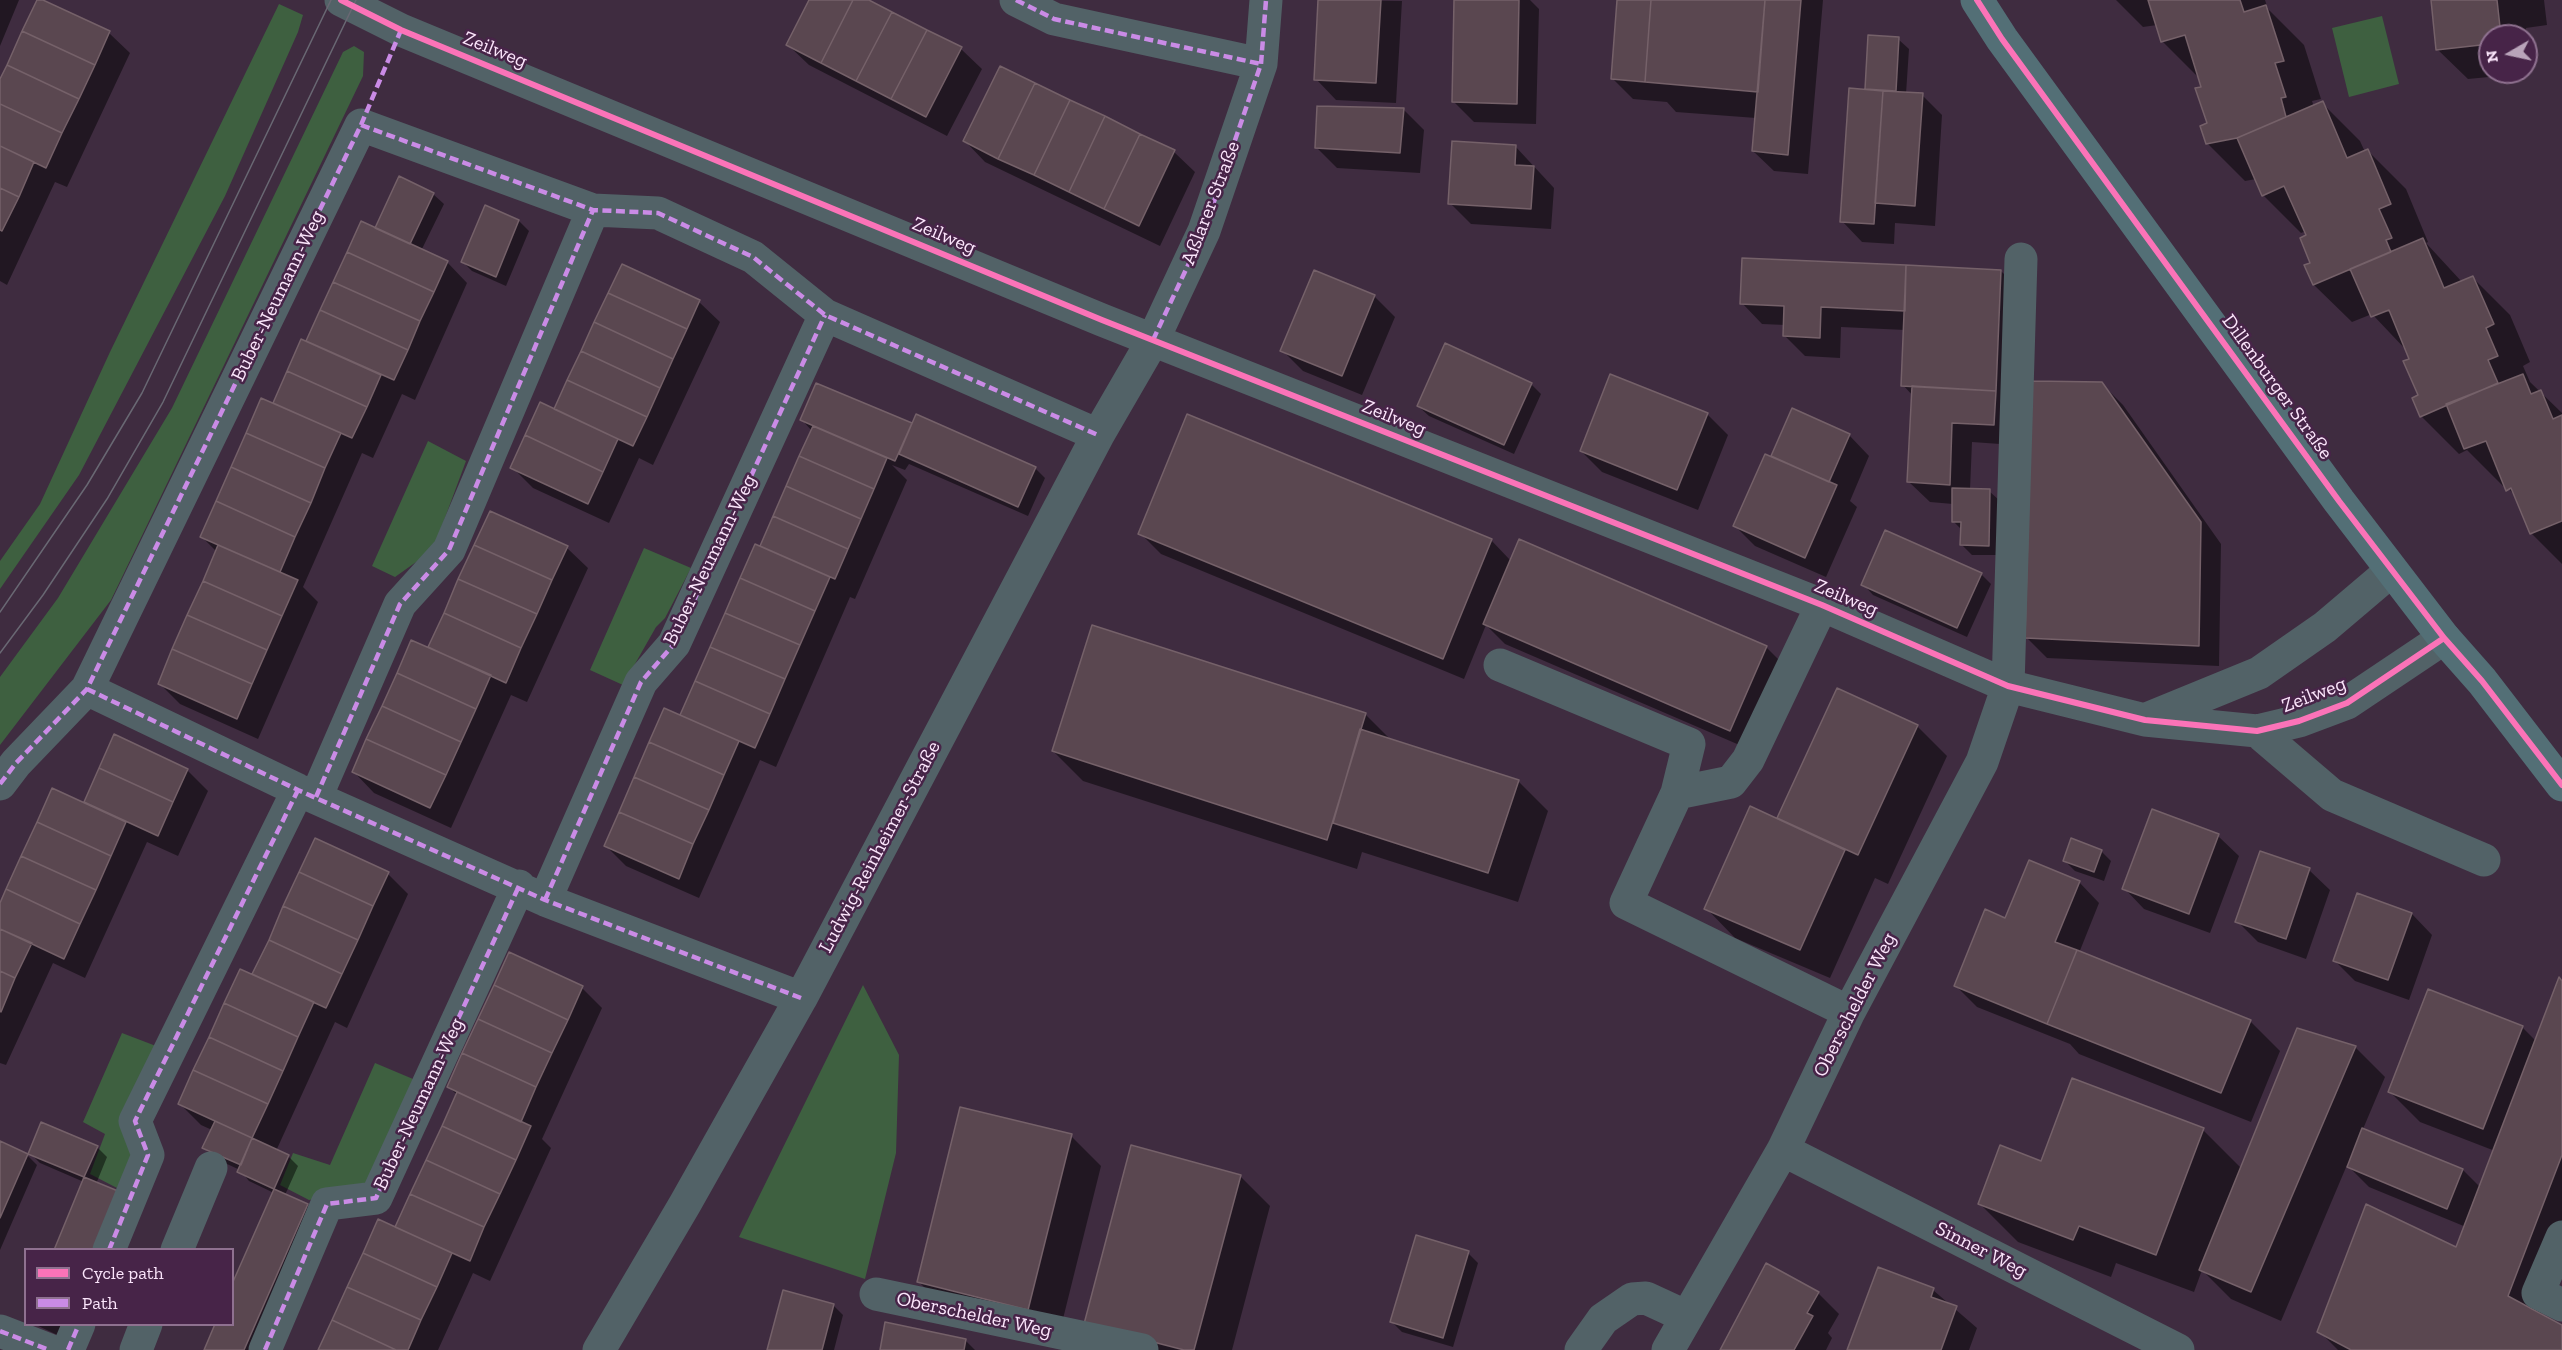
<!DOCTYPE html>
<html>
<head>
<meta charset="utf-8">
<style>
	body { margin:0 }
	#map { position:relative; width:2562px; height:1350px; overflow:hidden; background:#3f2c40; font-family:"Zilla Slab",serif }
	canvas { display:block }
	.legend { position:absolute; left:24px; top:1248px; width:210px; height:78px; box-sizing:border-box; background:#472448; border:2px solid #8f7190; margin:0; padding:8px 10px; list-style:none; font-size:18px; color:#fbe5fb }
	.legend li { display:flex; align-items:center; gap:12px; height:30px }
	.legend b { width:30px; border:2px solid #8f7190 }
	.north { position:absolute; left:2478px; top:24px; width:60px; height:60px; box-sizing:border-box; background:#472448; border:2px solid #8f7190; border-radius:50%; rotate:261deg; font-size:16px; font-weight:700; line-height:24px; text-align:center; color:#fbe5fb }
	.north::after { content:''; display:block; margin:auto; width:21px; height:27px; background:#b9a4ba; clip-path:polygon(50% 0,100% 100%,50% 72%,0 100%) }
</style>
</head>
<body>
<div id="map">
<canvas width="2562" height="1350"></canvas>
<ul class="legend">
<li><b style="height:8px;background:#fb73b8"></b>Cycle path</li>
<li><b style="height:8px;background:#ca8be6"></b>Path</li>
</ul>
<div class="north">N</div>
</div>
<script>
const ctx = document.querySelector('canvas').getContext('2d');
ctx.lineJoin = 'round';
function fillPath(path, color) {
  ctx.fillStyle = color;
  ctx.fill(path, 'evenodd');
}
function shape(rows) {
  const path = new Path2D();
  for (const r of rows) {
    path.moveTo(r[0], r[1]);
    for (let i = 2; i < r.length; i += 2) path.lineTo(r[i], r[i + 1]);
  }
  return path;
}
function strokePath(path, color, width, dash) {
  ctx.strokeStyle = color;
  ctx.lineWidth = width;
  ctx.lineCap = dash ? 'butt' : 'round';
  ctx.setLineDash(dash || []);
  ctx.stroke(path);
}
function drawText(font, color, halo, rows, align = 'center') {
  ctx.font = font + ' "Zilla Slab",serif';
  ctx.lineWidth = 5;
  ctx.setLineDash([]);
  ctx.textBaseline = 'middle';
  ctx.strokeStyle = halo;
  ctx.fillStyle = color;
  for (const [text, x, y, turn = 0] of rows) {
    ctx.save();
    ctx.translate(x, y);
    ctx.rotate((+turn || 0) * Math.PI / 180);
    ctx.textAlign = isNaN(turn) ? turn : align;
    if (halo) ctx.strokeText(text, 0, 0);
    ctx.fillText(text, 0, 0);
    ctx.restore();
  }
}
fillPath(shape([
	[279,4,303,15,298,32,225,196,79,475,0,589,0,561,40,504,110,352],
	[2382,16,2399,84,2349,97,2332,28],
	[354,46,364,52,363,76,111,600,0,745,0,677,58,598,172,408,343,52],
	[428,441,466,461,433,550,395,577,372,566],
	[644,548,691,568,665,618,656,627,623,685,590,670],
	[863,985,899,1055,896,1153,865,1279,739,1237],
	[122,1033,156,1046,135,1151,117,1188,90,1174,105,1134,83,1122],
	[375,1063,413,1079,368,1192,309,1200,280,1185,293,1153,330,1165]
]), '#3e6040');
fillPath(shape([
	[0,0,19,0,0,46],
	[38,0,109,33,130,53,67,187,55,182,7,285,0,281,0,83],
	[811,0,866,0,961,49,982,69,947,136,809,65,788,45],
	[1320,0,1402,1,1396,103,1336,100,1316,79],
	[1455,0,1530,0,1539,9,1536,124,1474,122,1453,101],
	[1618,0,1823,0,1808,174,1774,171,1753,151,1756,118,1676,112,1667,102,1633,99,1613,79],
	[2116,0,2265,0,2268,9,2304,45,2321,99,2312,101,2314,107,2322,103,2360,141,2365,152,2368,151,2406,189,2428,242,2426,243,2462,282,2473,278,2510,315,2530,362,2523,366,2530,382,2562,413,2562,564,2531,533,2518,500,2506,485,2503,486,2467,450,2459,454,2421,416,2420,396,2408,352,2372,314,2352,322,2314,285,2306,266,2312,263,2306,231,2301,233,2263,195,2256,179,2245,181,2207,143,2208,124,2200,79,2163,42,2157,25,2143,27],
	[2438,0,2544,0,2547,25,2526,28,2531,73,2468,79,2438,50],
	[2490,36,2526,36,2526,72,2490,72],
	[1869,37,1898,39,1909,49,1906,94,1922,95,1942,115,1935,226,1895,223,1894,244,1862,242,1842,221,1866,91],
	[1000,68,1174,152,1195,172,1160,246,985,162,965,141],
	[1404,110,1424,130,1420,173,1337,168,1317,148],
	[1515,146,1554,188,1551,229,1471,224,1450,203],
	[433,194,444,204,421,251,447,262,467,283,415,400,402,394,373,458,362,453,303,587,318,602,258,739,180,704,160,684,217,552,202,537,274,405,302,341,307,343,361,223,376,230],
	[486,207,519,221,529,231,506,286,472,271,462,261],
	[2001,271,2031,301,2014,445,1972,442,1970,490,1989,491,2000,501,1999,555,1972,555,1962,545,1962,530,1953,521,1953,504,1930,502,1909,482,1913,396,1903,385,1905,330,1841,327,1840,358,1805,356,1784,335,1785,325,1762,324,1742,303],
	[1374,296,1395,317,1362,395,1303,371,1282,350],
	[699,302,720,322,653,465,639,458,609,523,533,488,512,467,555,411],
	[1611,376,1708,415,1728,435,1698,510,1602,472,1581,451],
	[817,384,912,425,1035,468,1045,478,1028,516,909,464,905,470,892,465,907,480,855,599,850,597,776,767,760,760,699,898,626,866,606,846,681,717,756,546,761,548,812,431,802,420],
	[1531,384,1541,394,1514,454,1429,416,1418,406],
	[2102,384,2123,405,2221,544,2219,666,2047,658,2026,637],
	[1792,410,1849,435,1869,456,1850,501,1857,507,1826,577,1755,546,1735,526,1772,458],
	[490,513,567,548,588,568,527,702,511,695,451,828,374,793,354,772,429,649],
	[1140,533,1491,540,1511,561,1766,647,1787,668,1751,750,1505,644,1486,625,1464,679,1161,554],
	[1981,574,1991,584,1967,637,1873,595,1863,584],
	[1837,690,1917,726,1947,756,1888,884,1875,878,1830,978,1735,938,1706,908,1778,820],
	[1365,714,1391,740,1518,781,1548,811,1518,902,1362,852,1357,869,1083,781,1053,751],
	[115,736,187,770,208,791,178,856,147,842,85,978,53,963,6,1065,0,1063,0,906,84,804],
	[2218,836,2239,856,2210,933,2144,909,2124,888],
	[315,840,388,874,408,894,347,1028,335,1022,276,1151,288,1156,298,1166,285,1195,307,1205,317,1215,258,1350,205,1350,232,1324,274,1193,249,1181,240,1170,214,1158,204,1148,212,1130,201,1125,180,1104,253,976],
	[2101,851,2111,861,2104,881,2075,871,2064,860],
	[2309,870,2330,890,2306,959,2258,942,2237,921],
	[2079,882,2099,903,2079,953,2250,1021,2280,1051,2251,1122,2079,1054,2070,1044,1977,1007,1956,986,2006,920],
	[2412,914,2432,935,2409,1000,2355,981,2334,960],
	[2562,982,2562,1262,2541,1316,2562,1327,2562,1350,2338,1350,2319,1331,2457,1250,2466,1227,2369,1187,2347,1165,2281,1321,2231,1299,2202,1270,2194,1292,2116,1263,2111,1277,2018,1242,1980,1204,2042,1163,2203,1130,2242,1169,2355,1047,2385,1077,2363,1129,2463,1170,2481,1188,2495,1151,2420,1122,2390,1092,2522,1027,2536,1041],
	[582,988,602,1008,542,1139,551,1148,490,1281,473,1273,438,1350,320,1350,395,1229,457,1095,449,1087],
	[1071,1136,1101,1166,1058,1339,949,1312,919,1282],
	[0,1143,27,1155,37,1165,0,1250],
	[97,1147,107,1157,96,1184,84,1182,40,1163,30,1153],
	[1240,1176,1270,1206,1232,1350,1112,1350],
	[1468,1253,1478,1263,1453,1347,1402,1332,1392,1322],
	[1767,1265,1818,1293,1839,1314,1828,1333,1832,1338,1826,1350,1722,1350],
	[1933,1290,1977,1328,1969,1350,1848,1350],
	[833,1305,843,1315,834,1350,768,1350],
	[34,1324,75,1324,68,1340],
	[966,1341,975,1350,881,1350]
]), '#0007');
const building = shape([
	[37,0,43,0,110,31,95,65,22,31,37,0],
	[809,0,853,0,821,63,786,45,809,0],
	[853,0,869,0,892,12,856,81,821,63,853,0],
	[1318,0,1381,0,1376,83,1314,80,1318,0],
	[1454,0,1519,0,1517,104,1452,102,1454,0],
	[1617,0,1651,0,1645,82,1611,79,1617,0],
	[1651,0,1765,0,1758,92,1645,82,1651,0],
	[1765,0,1801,0,1788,155,1752,151,1765,0],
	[2148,0,2240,0,2244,12,2266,5,2284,61,2275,63,2286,97,2281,98,2286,117,2237,138,2206,144,2200,126,2207,123,2195,88,2201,87,2185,35,2161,42,2148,0],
	[2431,0,2497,0,2501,36,2490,36,2490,44,2436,50,2431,0],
	[892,12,927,30,891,99,856,81,892,12],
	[927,30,962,47,926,117,891,99,927,30],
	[22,31,95,65,79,99,7,65,22,31],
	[1868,35,1899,37,1896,91,1865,89,1868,35],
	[7,65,79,99,62,133,0,104,0,79,7,65],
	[1000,66,1035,83,998,159,963,141,1000,66],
	[1035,83,1070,100,1034,175,998,159,1035,83],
	[1849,88,1883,91,1874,224,1840,222,1849,88],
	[1883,91,1923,93,1915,206,1875,203,1883,91],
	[1070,100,1105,116,1069,192,1034,175,1070,100],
	[2323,101,2347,158,2368,149,2391,204,2379,209,2392,238,2386,240,2391,252,2313,285,2304,265,2310,263,2300,238,2306,235,2284,186,2262,196,2237,138,2323,101],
	[0,104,62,133,46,168,0,146,0,104],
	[1317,106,1404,108,1400,153,1315,148,1317,106],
	[1105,116,1140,134,1104,209,1069,192,1105,116],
	[1140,134,1175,150,1139,226,1104,209,1140,134],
	[1452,141,1516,145,1515,165,1534,166,1531,209,1448,204,1452,141],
	[0,146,34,162,19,197,0,188,0,146],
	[399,176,434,193,410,244,375,228,399,176],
	[0,188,19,197,2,231,0,230,0,188],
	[485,205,519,220,496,277,461,262,485,205],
	[361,221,448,261,434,292,347,252,361,221],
	[2423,238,2444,288,2473,276,2494,324,2486,328,2498,356,2488,360,2498,383,2420,417,2412,398,2418,395,2403,361,2409,359,2389,310,2371,317,2350,269,2423,238],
	[347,252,434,292,420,321,333,282,347,252],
	[1742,258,1906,265,1905,311,1821,307,1820,338,1783,336,1784,306,1740,304,1742,258],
	[622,264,700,300,687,329,608,293,622,264],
	[1906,265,2001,270,1996,391,1901,386,1906,265],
	[1314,270,1375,295,1342,376,1280,351,1314,270],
	[333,282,420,321,408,350,320,310,333,282],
	[608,293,687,329,673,359,594,322,608,293],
	[320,310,408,350,394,380,306,341,320,310],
	[594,322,673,359,660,388,581,351,594,322],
	[301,339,381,375,367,407,287,371,301,339],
	[1445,343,1532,383,1504,445,1417,406,1445,343],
	[581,351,660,388,647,417,567,380,581,351],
	[287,371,367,407,352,438,273,403,287,371],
	[1610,374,1708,413,1677,490,1580,451,1610,374],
	[2523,374,2531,394,2541,390,2553,419,2562,415,2562,521,2530,534,2511,488,2506,491,2486,441,2464,449,2446,404,2523,374],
	[567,380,647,417,633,446,554,409,567,380],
	[2032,381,2102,382,2201,522,2199,646,2025,638,2032,381],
	[816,383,912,423,895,461,800,420,816,383],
	[1912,386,1996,391,1994,425,1952,423,1950,485,1907,482,1912,386],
	[261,398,341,433,325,468,246,433,261,398],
	[540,402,618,439,603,472,525,435,540,402],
	[1792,408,1850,434,1829,482,1771,456,1792,408],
	[916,414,1036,467,1018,507,899,454,916,414],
	[1187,414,1492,539,1443,659,1138,534,1187,414],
	[813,426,887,458,874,489,799,456,813,426],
	[246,433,325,468,311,503,231,467,246,433],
	[525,435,603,472,588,504,510,468,525,435],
	[1765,454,1837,485,1805,558,1733,526,1765,454],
	[799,456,874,489,861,519,786,486,799,456],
	[231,467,311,503,295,537,216,501,231,467],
	[786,486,861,519,848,549,773,516,786,486],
	[1952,488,1990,489,1989,546,1960,545,1961,522,1952,522,1952,488],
	[216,501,295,537,280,572,200,537,216,501],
	[490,511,568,546,552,580,474,545,490,511],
	[773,516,848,549,835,579,760,546,773,516],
	[1885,530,1982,573,1957,628,1861,585,1885,530],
	[1519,539,1767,646,1730,731,1483,624,1519,539],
	[755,544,830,577,815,611,740,578,755,544],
	[218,545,298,580,282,616,203,581,218,545],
	[474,545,552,580,537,614,458,579,474,545],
	[740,578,815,611,800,645,725,613,740,578],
	[458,579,537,614,521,648,444,613,458,579],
	[203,581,282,616,267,650,187,615,203,581],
	[444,613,521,648,506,683,428,647,444,613],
	[725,613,800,645,785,679,710,647,725,613],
	[187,615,267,650,252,684,172,649,187,615],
	[1092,625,1366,713,1327,840,1052,751,1092,625],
	[411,640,491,675,476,709,397,673,411,640],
	[710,647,785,679,770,714,695,681,710,647],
	[172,649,252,684,237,719,158,684,172,649],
	[397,673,476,709,461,742,382,706,397,673],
	[695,681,770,714,755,748,680,715,695,681],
	[1837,688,1918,725,1858,855,1777,818,1837,688],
	[382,706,461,742,446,775,366,739,382,706],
	[664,708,739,741,724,775,649,742,664,708],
	[1360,729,1519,780,1488,873,1333,823,1360,729],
	[114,734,188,769,173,802,99,768,114,734],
	[366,739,446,775,430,808,352,772,366,739],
	[649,742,724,775,709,810,634,777,649,742],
	[99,768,173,802,158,836,84,802,99,768],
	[634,777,709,810,693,844,619,812,634,777],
	[52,788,126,822,111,856,37,822,52,788],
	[1750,806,1845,850,1800,950,1704,909,1750,806],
	[2152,809,2219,834,2189,914,2122,889,2152,809],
	[619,812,693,844,679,879,604,846,619,812],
	[37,822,111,856,96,890,21,856,37,822],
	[315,838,389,872,373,906,299,872,315,838],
	[2071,838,2102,850,2094,872,2063,861,2071,838],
	[2260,851,2310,868,2286,939,2235,922,2260,851],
	[21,856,96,890,80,924,6,889,21,856],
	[2029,860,2080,881,2055,942,2077,950,2047,1024,1954,986,1985,909,2005,918,2029,860],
	[299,872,373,906,358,940,283,906,299,872],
	[6,889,80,924,64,959,0,929,0,903,6,889],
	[2357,893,2412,913,2388,980,2333,961,2357,893],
	[283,906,358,940,342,974,269,940,283,906],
	[0,929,32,943,15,978,0,971,0,929],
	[269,940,342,974,326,1008,252,974,269,940],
	[2077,950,2251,1020,2221,1093,2047,1024,2077,950],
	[509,952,583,986,568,1020,494,985,509,952],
	[240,969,314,1002,298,1037,224,1003,240,969],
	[0,971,15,978,1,1012,0,1011,0,971],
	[2559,977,2562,981,2562,1155,2508,1296,2562,1325,2562,1350,2351,1350,2317,1332,2366,1204,2456,1247,2559,977],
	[494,985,568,1020,552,1053,478,1019,494,985],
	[2428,989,2523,1026,2483,1129,2388,1092,2428,989],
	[224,1003,298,1037,283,1071,209,1037,224,1003],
	[478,1019,552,1053,536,1087,462,1053,478,1019],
	[2297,1028,2356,1046,2251,1292,2199,1270,2297,1028],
	[209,1037,283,1071,268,1104,193,1070,209,1037],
	[462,1053,536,1087,521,1122,447,1087,462,1053],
	[193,1070,268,1104,252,1138,178,1104,193,1070],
	[2072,1078,2204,1128,2156,1255,2079,1226,2073,1240,1978,1204,2000,1145,2041,1161,2072,1078],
	[457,1092,531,1126,516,1160,442,1126,457,1092],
	[960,1107,1072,1134,1028,1310,917,1282,960,1107],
	[215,1121,252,1138,241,1165,202,1148,215,1121],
	[41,1122,98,1146,84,1177,28,1154,41,1122],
	[442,1126,516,1160,500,1194,426,1160,442,1126],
	[2362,1128,2463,1169,2447,1209,2347,1167,2362,1128],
	[252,1138,289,1155,274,1189,237,1172,252,1138],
	[0,1141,28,1154,0,1218,0,1141],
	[1131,1145,1241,1175,1194,1350,1184,1350,1084,1324,1131,1145],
	[426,1160,500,1194,484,1227,410,1194,426,1160],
	[84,1177,118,1191,93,1250,54,1250,84,1177],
	[274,1189,308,1204,244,1350,204,1350,215,1324,232,1324,232,1284,274,1189],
	[410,1194,484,1227,470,1261,395,1227,410,1194],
	[378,1219,452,1253,437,1287,363,1253,378,1219],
	[1416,1235,1469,1251,1443,1338,1390,1322,1416,1235],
	[363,1253,437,1287,421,1320,347,1287,363,1253],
	[1766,1263,1819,1292,1807,1313,1813,1316,1794,1350,1720,1350,1766,1263],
	[1878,1267,1934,1288,1931,1297,1957,1306,1941,1350,1847,1350,1878,1267],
	[347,1287,421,1320,408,1350,396,1350,332,1320,347,1287],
	[783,1290,834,1304,822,1350,767,1350,783,1290],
	[332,1320,396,1350,318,1350,332,1320],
	[885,1322,966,1339,964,1350,880,1350,885,1322]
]);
fillPath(building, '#5a4750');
strokePath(building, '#756169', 1.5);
strokePath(shape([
	[341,0,401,30,1102,320,1822,605,2008,686,2145,720,2257,731,2299,721,2347,703,2444,638],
	[1016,0,1054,19,1261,64],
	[1500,665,1689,744,1677,793,1626,903,1849,1012],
	[87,689,298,790,545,900,801,998],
	[2149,718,2259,673,2325,627,2391,571],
	[2257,731,2332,795,2484,860],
	[0,784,16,763,87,689,361,125,593,210,658,213,753,257,825,315,1098,435],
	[1677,793,1731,782,1748,760,1822,605],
	[316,797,400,604,449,550,593,210],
	[545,900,641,682,674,644,825,315],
	[1783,1150,2178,1350],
	[2562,1237,2538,1293,2562,1305],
	[109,1250,148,1155,135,1121,298,790],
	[177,1250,211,1168],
	[876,1294,1142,1350],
	[0,1331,49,1350],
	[68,1350,79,1324],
	[136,1350,146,1324],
	[265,1350,327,1204,376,1198,519,886],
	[599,1350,685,1204,801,998,1098,435,1153,340,1204,231,1261,64,1266,0],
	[1581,1350,1603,1319,1632,1299,1646,1298,1685,1316],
	[1668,1350,1783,1150,1849,1012,1982,762,2008,686,2021,259]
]), '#526267', 33);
strokePath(shape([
	[1977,0,2002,39,2339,501,2444,638,2482,681,2562,785]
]), '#536f76', 33);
strokePath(shape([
	[0,612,87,485,142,393,331,0],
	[0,653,43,595,107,499,163,402,356,0]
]), '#696873', 1.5);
strokePath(shape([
	[1016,0,1054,19,1261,64],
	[361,125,401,30],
	[1153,340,1204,231,1261,64,1266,0],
	[87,689,298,790,545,900,801,998],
	[0,784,16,763,87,689,361,125,593,210,658,213,753,257,825,315,1098,435],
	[316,797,400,604,449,550,593,210],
	[545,900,641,682,674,644,825,315],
	[109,1250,148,1155,135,1121,298,790],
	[0,1331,49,1350],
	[68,1350,79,1324],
	[265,1350,327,1204,376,1198,519,886]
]), '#ca8be6', 4.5, [9, 4.5]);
strokePath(shape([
	[341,0,401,30,1102,320,1822,605,2008,686,2145,720,2257,731,2299,721,2347,703,2444,638],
	[1977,0,2002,39,2339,501,2444,638,2482,681,2562,785]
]), '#fb73b8', 6);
drawText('20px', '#fbe5fb', '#472448', [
	["Zeilweg",495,50,22],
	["Aßlarer Straße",1211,203,-69],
	["Zeilweg",944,236,23],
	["Buber-Neumann-Weg",278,296,-64],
	["Dillenburger Straße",2277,387,54],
	["Zeilweg",1394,418,22],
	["Buber-Neumann-Weg",710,560,-64],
	["Zeilweg",1846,598,23],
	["Zeilweg",2314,695,-21],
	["Ludwig-Reinheimer-Straße",880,847,-62],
	["Oberschelder Weg",1855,1005,-63],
	["Buber-Neumann-Weg",419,1104,-65],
	["Sinner Weg",1981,1250,27],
	["Oberschelder Weg",974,1315,12]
]);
</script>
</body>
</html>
